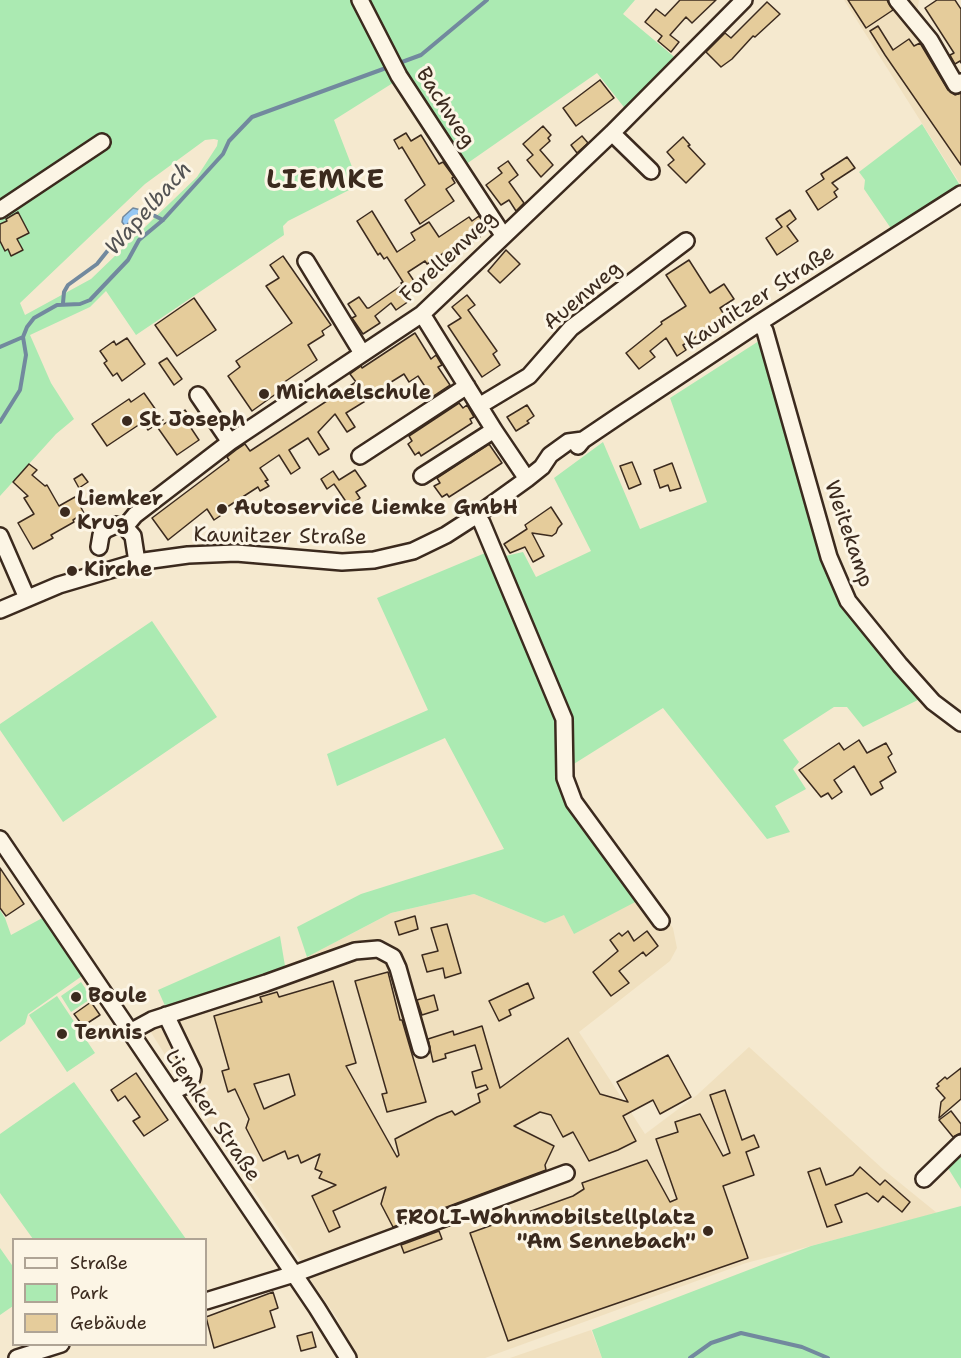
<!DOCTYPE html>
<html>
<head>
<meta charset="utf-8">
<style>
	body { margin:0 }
	#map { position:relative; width:961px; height:1358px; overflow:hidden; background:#f5e9cf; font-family:"Shantell Sans",sans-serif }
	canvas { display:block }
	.legend { position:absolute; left:12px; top:1238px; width:195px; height:108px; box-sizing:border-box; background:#fcf5e5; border:2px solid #afa495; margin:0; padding:8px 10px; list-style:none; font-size:18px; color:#3b2a1e }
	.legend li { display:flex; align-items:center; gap:12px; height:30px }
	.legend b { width:30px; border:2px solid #afa495 }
</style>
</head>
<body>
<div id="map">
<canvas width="961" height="1358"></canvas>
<ul class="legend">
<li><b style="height:8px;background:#fcf5e5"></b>Straße</li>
<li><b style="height:16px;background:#abeab2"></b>Park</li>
<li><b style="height:16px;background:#e5cc9b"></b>Gebäude</li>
</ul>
</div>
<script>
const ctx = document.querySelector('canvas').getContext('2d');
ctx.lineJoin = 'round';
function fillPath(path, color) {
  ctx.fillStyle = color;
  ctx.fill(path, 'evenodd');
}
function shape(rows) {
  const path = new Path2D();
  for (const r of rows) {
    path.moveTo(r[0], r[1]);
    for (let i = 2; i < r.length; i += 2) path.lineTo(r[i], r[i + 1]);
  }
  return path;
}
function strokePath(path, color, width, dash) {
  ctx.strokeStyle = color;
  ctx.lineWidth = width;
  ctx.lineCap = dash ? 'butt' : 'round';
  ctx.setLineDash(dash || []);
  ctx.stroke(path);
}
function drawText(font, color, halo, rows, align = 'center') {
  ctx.font = font + ' "Shantell Sans",sans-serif';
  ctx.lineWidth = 6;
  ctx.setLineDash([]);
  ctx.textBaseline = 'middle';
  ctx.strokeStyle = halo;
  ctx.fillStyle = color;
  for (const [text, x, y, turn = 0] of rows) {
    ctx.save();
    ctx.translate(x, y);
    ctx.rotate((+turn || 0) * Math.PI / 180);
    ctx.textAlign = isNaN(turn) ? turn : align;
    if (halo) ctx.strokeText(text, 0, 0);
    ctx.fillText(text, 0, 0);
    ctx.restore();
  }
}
fillPath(shape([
	[844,0,919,0,917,14,957,77,961,74,961,185],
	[648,893,673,928,677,948,670,961,579,1032,645,1134,697,1095,749,1047,884,1170,937,1213,746,1263,485,1358,354,1358,337,1318,313,1284,303,1264,204,1117,142,1018,307,957,391,913,474,894,545,923,565,914],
	[591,1330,602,1358,510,1358]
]), '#f0e0bf');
fillPath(shape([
	[0,0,635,0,623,14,678,60,627,111,597,73,462,167,404,76,334,120,359,185,288,221,283,226,284,235,136,335,106,291,90,307,30,335,51,383,74,419,56,434,0,496],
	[214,139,218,140,217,146,197,177,91,279,25,315,20,303,145,184,205,140],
	[922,124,961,187,892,230,864,189,865,180,859,172],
	[762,339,824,557,922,698,863,727,847,707,834,707,783,740,799,762,793,769,806,789,775,806,790,832,767,839,663,708,569,767,570,724,501,557,523,552,536,577,591,551,554,478,603,442,640,529,707,502,670,398],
	[490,551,560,724,559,770,641,899,574,934,564,915,545,923,474,894,391,913,307,957,297,927,361,894,504,849,445,738,337,786,327,754,428,710,377,598],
	[152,621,217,717,63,822,0,730,0,724],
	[0,910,5,918,11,935,46,916,82,976,28,1014,25,1024,0,1042],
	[280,936,285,966,166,1008,158,990],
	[81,982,92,998,71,1012,61,996],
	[57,996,95,1053,67,1072,29,1015],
	[89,1028,117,1032,116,1041,88,1037],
	[74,1082,186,1239,33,1239,0,1193,0,1134],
	[961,1149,961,1189,946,1165],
	[961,1206,961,1358,602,1358,592,1330,811,1246],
	[0,1248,14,1268,13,1306,0,1315]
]), '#abeab2');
const water = shape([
	[133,208,141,210,143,216,132,228,126,227,122,222,123,217,133,208]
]);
fillPath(water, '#96c8f3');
strokePath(water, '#72899e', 1.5);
strokePath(shape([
	[402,62,421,55,487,0],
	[139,215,151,214,163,220],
	[63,303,64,292,68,285,97,264,129,224],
	[0,347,23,337],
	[0,422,20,390,26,355,23,337,27,327,34,318,57,305,80,304,90,300,128,260,139,240,163,220,223,154,229,141,252,117,386,68],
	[690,1358,711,1343,741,1333,802,1347,828,1358]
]), '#72899e', 4);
const building = shape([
	[680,0,716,0,692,23,686,17,670,35,679,42,671,52,658,41,662,36,645,22,656,9,665,16,680,0],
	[848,0,887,0,893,10,866,28,848,0],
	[937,0,955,0,961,9,961,63,960,61,955,64,950,55,954,53,925,8,937,0],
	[767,2,780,14,755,37,753,36,732,59,721,67,706,52,725,33,731,38,767,2],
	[878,26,893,50,909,39,914,46,920,43,948,90,955,95,961,93,961,165,885,55,870,31,878,26],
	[600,80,614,98,576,126,563,108,600,80],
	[543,126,551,135,548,138,550,141,540,150,553,165,541,177,527,160,533,155,523,144,543,126],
	[406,133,411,141,421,135,439,164,443,162,454,177,452,178,455,183,446,189,454,201,420,224,405,200,425,185,402,147,399,149,394,140,406,133],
	[582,136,588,143,577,153,571,145,582,136],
	[683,137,690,145,688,146,705,164,686,183,668,165,674,160,667,152,683,137],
	[847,157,855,168,832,183,838,189,834,192,837,197,818,210,806,191,824,179,821,174,847,157],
	[508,161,518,175,509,182,524,203,516,211,509,200,501,205,486,185,502,173,498,168,508,161],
	[790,210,796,219,787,226,798,241,777,255,766,238,782,227,776,219,790,210],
	[372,211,397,252,415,240,411,233,429,222,439,237,469,217,472,221,479,216,485,225,478,230,480,237,460,250,456,245,427,264,425,261,408,272,418,287,408,294,412,299,396,310,391,303,375,316,380,323,363,334,352,318,356,316,348,304,359,297,367,308,369,308,402,285,401,283,403,282,387,257,384,259,380,253,378,255,357,221,372,211],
	[18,212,29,233,17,239,23,250,11,256,8,249,5,251,0,241,0,224,7,221,6,219,18,212],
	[506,250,520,264,500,283,488,271,506,250],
	[283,256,331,325,322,331,324,335,308,345,317,360,277,387,280,391,252,411,228,376,240,367,236,361,292,323,266,286,279,278,270,265,283,256],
	[689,260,710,293,724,284,734,299,720,308,726,318,683,345,686,350,677,356,666,338,650,351,655,357,639,369,626,353,662,324,661,322,686,306,666,275,689,260],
	[467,295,475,305,468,310,497,351,493,354,500,365,482,377,448,326,461,318,452,307,467,295],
	[194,298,216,330,177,356,155,325,194,298],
	[415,333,431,359,436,355,442,365,438,367,450,385,432,397,418,376,409,382,404,374,388,384,392,392,379,400,375,395,346,413,355,427,347,432,335,414,318,432,329,449,319,455,308,438,289,450,300,468,291,474,279,455,260,468,268,480,265,481,269,486,260,491,258,487,221,511,220,516,214,520,207,509,168,540,152,518,229,460,227,457,236,450,245,444,250,451,356,382,350,374,361,366,362,368,415,333],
	[127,338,145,364,122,381,117,373,113,376,104,363,107,361,100,351,114,341,116,345,127,338],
	[167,358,182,379,174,385,159,363,167,358],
	[144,393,163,420,148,430,143,422,107,446,92,424,129,399,131,402,144,393],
	[459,403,463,408,467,405,474,417,470,419,472,423,421,456,419,452,415,455,408,444,412,441,409,436,459,403],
	[527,405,534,416,527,421,529,423,516,431,507,417,527,405],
	[185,410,191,419,187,422,199,440,177,455,158,428,185,410],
	[489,444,502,463,449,497,447,494,442,497,434,486,440,483,437,478,489,444],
	[632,462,641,484,629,489,620,466,632,462],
	[672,463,681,488,670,491,668,485,660,488,654,470,672,463],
	[29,464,37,470,32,475,45,486,47,485,59,506,75,497,84,513,73,520,74,522,51,535,53,538,33,549,18,523,34,514,24,498,28,496,13,482,29,464],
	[355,470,366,486,356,492,360,498,349,506,334,484,327,489,321,479,333,471,339,480,355,470],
	[82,474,88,482,79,488,74,479,82,474],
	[551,507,562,524,558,528,556,533,552,536,532,533,544,556,533,562,525,547,510,553,504,544,527,529,525,525,551,507],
	[859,740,867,753,886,743,892,754,888,757,896,772,880,782,883,788,871,795,854,766,834,780,842,792,832,799,828,793,821,797,799,770,839,743,844,750,859,740],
	[0,868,24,904,6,916,0,908,0,868],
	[415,916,418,929,399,935,395,922,415,916],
	[447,924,461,973,445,978,443,968,427,972,422,955,438,951,431,928,447,924],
	[628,931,634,941,647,931,658,946,646,956,643,952,619,971,629,983,611,996,593,972,618,951,610,940,619,933,622,936,628,931],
	[388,972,400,1020,402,1020,426,1102,387,1112,382,1094,387,1093,355,981,388,972],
	[333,981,356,1063,346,1066,397,1157,399,1155,395,1139,437,1117,452,1111,455,1115,480,1102,478,1094,488,1089,486,1085,476,1088,472,1072,482,1069,475,1045,445,1054,446,1058,433,1062,428,1039,453,1031,454,1035,482,1026,500,1088,568,1038,600,1094,628,1102,617,1082,668,1055,691,1097,660,1114,653,1100,623,1116,636,1141,618,1150,589,1161,573,1132,563,1137,551,1115,540,1112,514,1126,554,1146,545,1165,546,1170,393,1227,381,1204,386,1187,333,1211,340,1227,329,1232,312,1196,336,1185,319,1178,322,1172,315,1169,320,1154,301,1163,298,1155,288,1159,285,1151,263,1161,246,1128,249,1119,235,1089,228,1092,222,1071,229,1069,214,1016,262,1002,260,997,277,992,279,997,333,981],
	[289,1074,295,1095,264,1109,254,1084,289,1074],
	[528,983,534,998,509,1010,511,1015,499,1021,489,1001,528,983],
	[434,995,438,1010,422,1015,417,1000,434,995],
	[91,1002,100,1015,83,1026,74,1014,91,1002],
	[961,1068,961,1099,939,1118,941,1102,945,1098,936,1088,939,1086,937,1084,945,1077,947,1079,961,1068],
	[136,1073,168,1120,144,1136,133,1121,140,1117,125,1096,118,1101,111,1090,136,1073],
	[725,1090,742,1140,754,1135,759,1147,746,1152,754,1175,723,1186,748,1258,508,1341,470,1233,573,1196,584,1189,582,1183,647,1160,670,1202,677,1199,656,1139,678,1132,675,1122,700,1114,723,1156,730,1153,710,1095,725,1090],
	[951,1111,961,1124,961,1133,953,1137,939,1120,951,1111],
	[860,1167,880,1185,885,1180,910,1202,902,1212,883,1196,878,1202,867,1193,835,1205,842,1222,827,1227,808,1172,820,1168,826,1185,853,1175,860,1167],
	[439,1231,442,1239,404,1253,401,1245,439,1231],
	[273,1292,278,1308,270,1311,275,1327,214,1348,206,1317,273,1292],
	[312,1332,316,1347,301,1351,297,1336,312,1332]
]);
fillPath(building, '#e5cc9b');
strokePath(building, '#3b2a1e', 1.5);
const minor = shape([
	[360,0,399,76,503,235],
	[897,0,930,40,956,85,961,82],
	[612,133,651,171],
	[0,210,102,142],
	[306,261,362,353],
	[422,314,494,430,527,479],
	[759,323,765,331,829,557,848,601,900,665,933,702,961,723],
	[198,395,230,442],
	[479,406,529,376,571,328,686,241],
	[578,446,583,440,620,415,759,323,961,194],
	[360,456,467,386],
	[422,476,494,430],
	[477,515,482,523,564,719,565,778,574,802,661,921],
	[125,527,135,515,230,442,422,314,612,133,744,0],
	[125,527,133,536,137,562],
	[0,536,27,598],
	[99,547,101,535,105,530,116,525,125,527],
	[0,610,59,585,137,562,188,555,236,553,342,562,374,560,413,551,446,535,477,515,527,479,542,467,550,455,568,442,583,440],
	[0,839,317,1308,348,1358],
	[166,1015,193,1071,192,1078,182,1087,171,1092],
	[130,1032,152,1020,266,983,355,951,378,949,393,957,398,968,421,1049],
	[924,1179,961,1143],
	[206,1301,294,1274,566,1173],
	[17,1358,61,1344]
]);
strokePath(minor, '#3b2a1e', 20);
strokePath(minor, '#fcf5e5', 15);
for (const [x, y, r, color] of [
	[264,394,6,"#3b2a1e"],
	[127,421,6,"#3b2a1e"],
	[222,509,6,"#3b2a1e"],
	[65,512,6,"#3b2a1e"],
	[72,571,6,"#3b2a1e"],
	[76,997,6,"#3b2a1e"],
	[62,1034,6,"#3b2a1e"],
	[708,1231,6,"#3b2a1e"]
]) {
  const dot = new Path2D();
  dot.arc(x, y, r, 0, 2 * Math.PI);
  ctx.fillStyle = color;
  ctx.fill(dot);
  strokePath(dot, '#fcf5e5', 2);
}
drawText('21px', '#3b2a1e', '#fcf5e5', [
	["Bachweg",445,108,57],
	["Forellenweg",449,257,-43],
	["Auenweg",583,296,-40],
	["Kaunitzer Straße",760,298,-33],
	["Weitekamp",848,534,71],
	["Kaunitzer Straße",280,537,1],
	["Liemker Straße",212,1116,56]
]);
drawText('bold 21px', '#3b2a1e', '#fcf5e5', [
	["Michaelschule",276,394],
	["St Joseph",139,421],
	["Liemker",77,500],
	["Krug",77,524],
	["Autoservice Liemke GmbH",234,509],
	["Kirche",84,571],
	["Boule",88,997],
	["Tennis",74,1034],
	["FROLI-Wohnmobilstellplatz",696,1219,"right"],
	["\"Am Sennebach\"",696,1243,"right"]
], 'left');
drawText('italic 22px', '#525253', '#fcf5e5', [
	["Wapelbach",149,209,-48]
]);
ctx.letterSpacing = '1.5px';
drawText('bold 27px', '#3b2a1e', '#fcf5e5', [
	["LIEMKE",326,181]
]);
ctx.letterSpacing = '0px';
</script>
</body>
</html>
